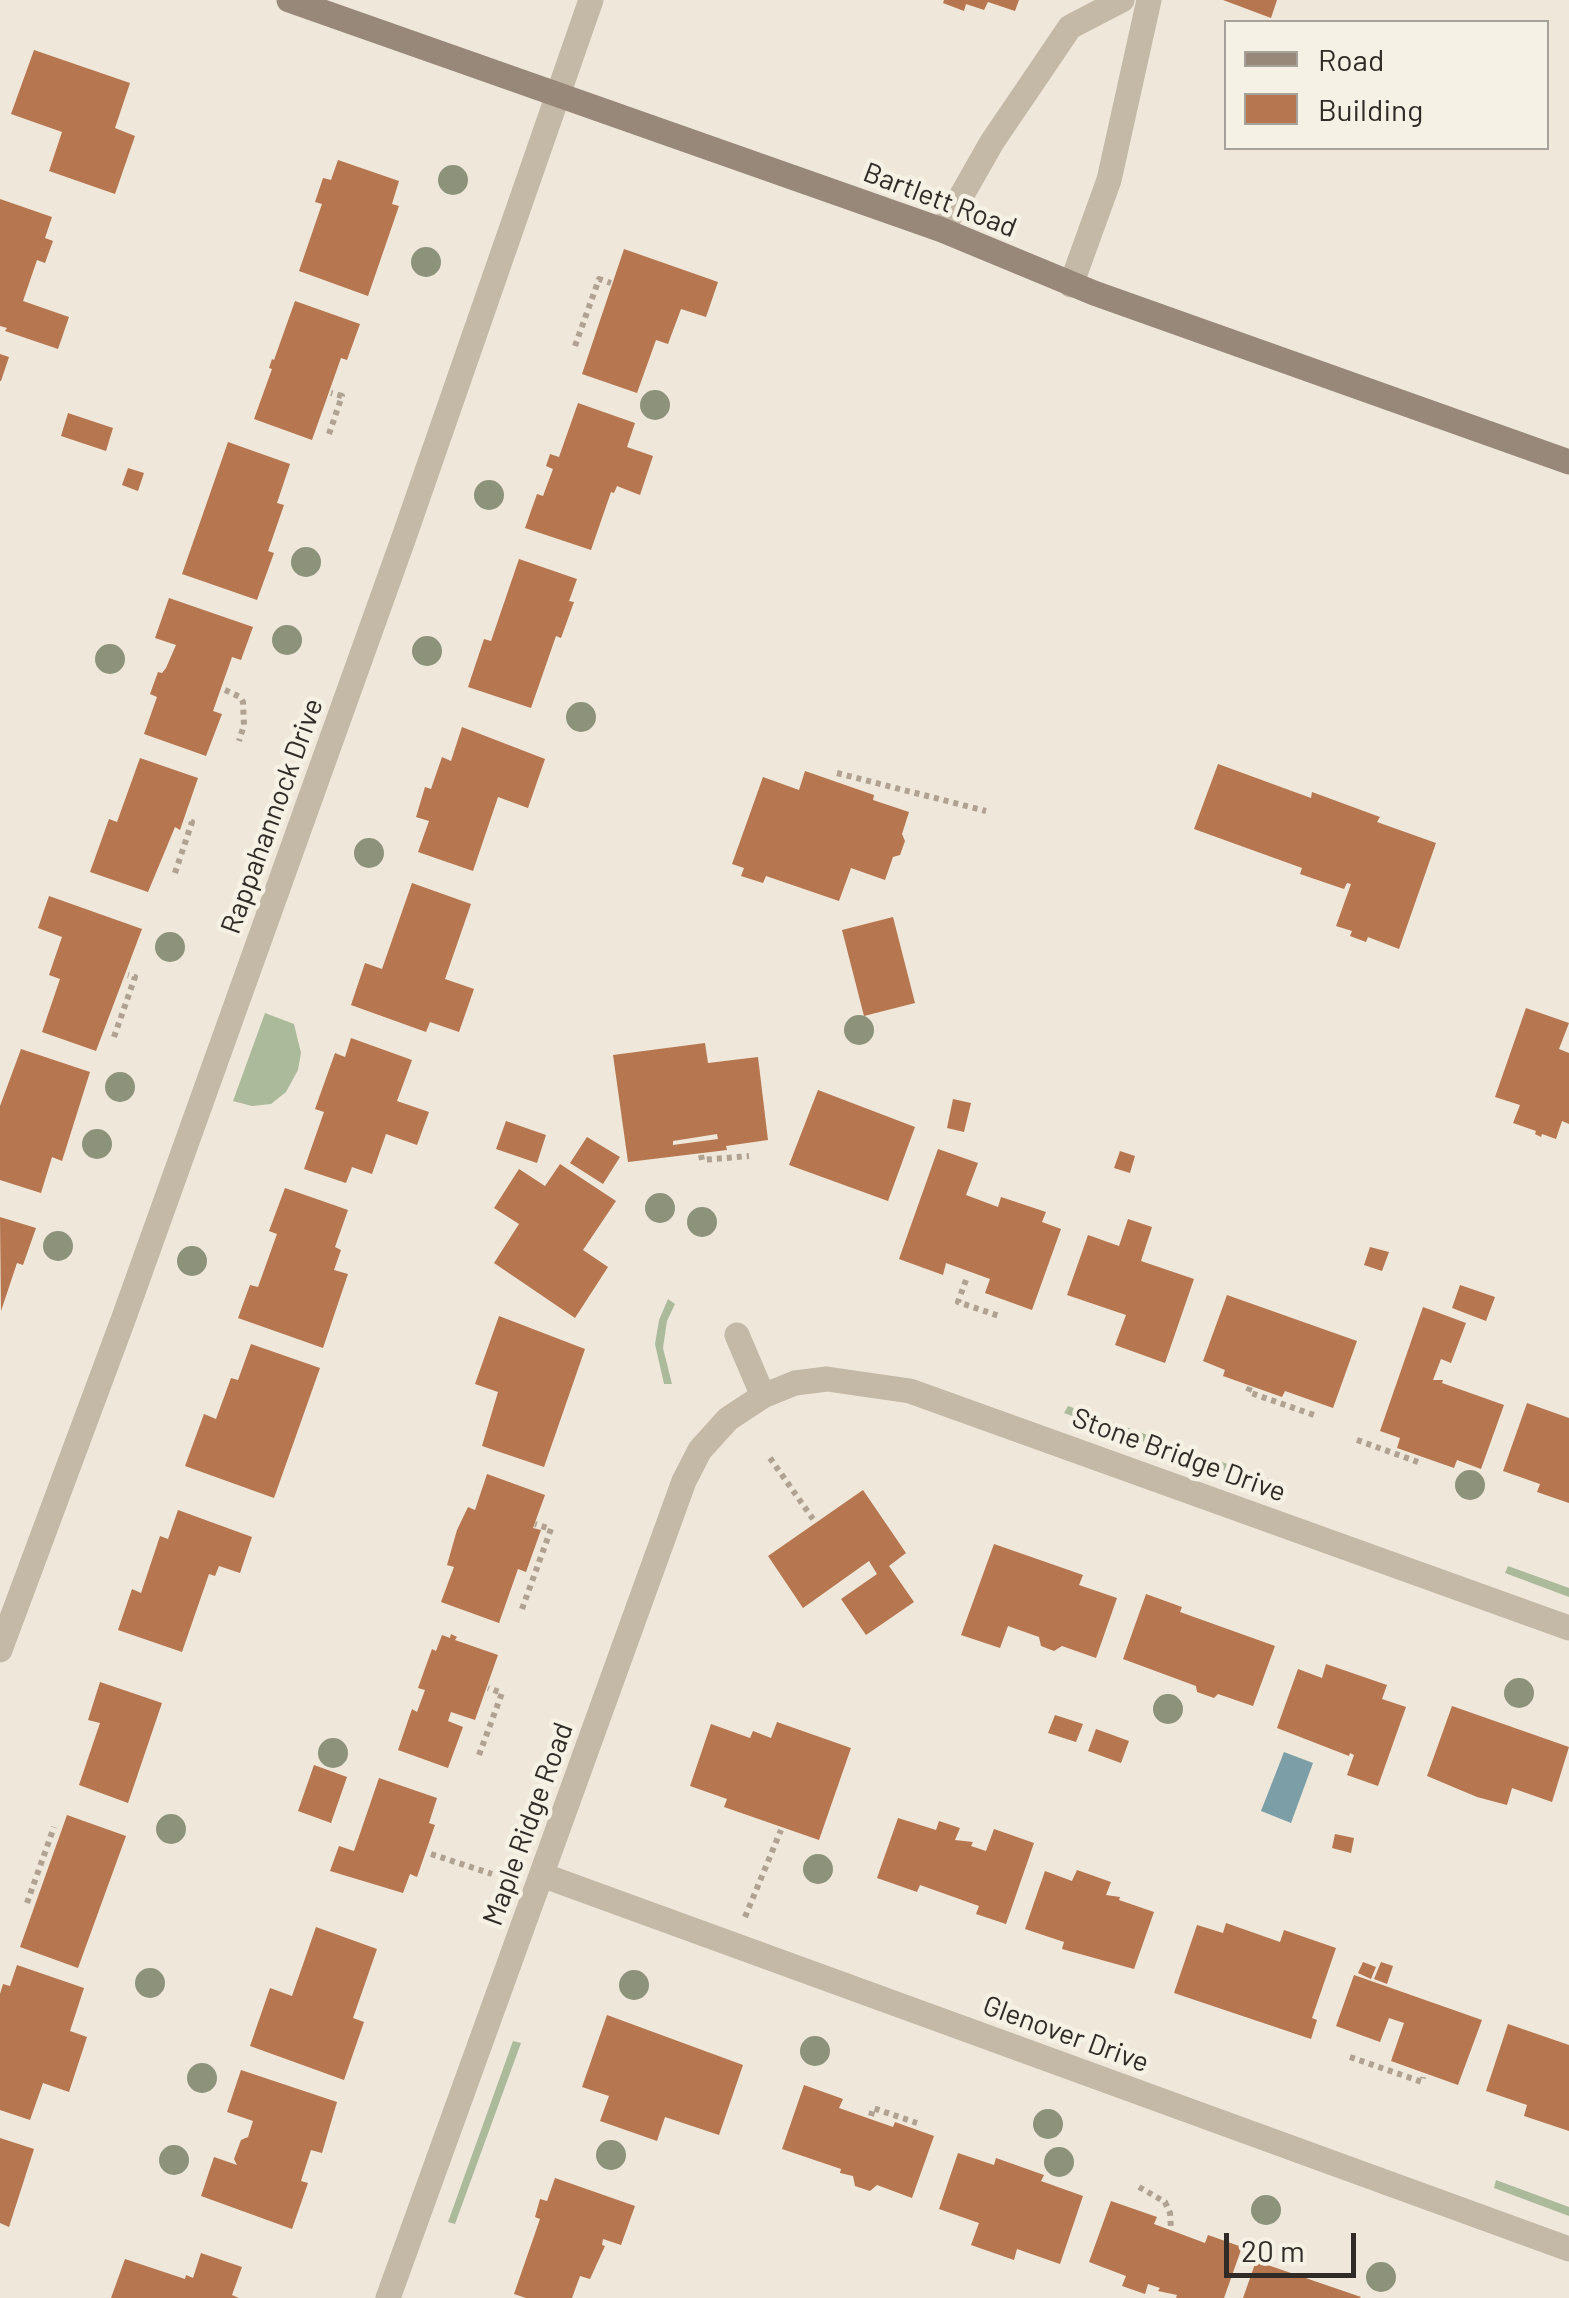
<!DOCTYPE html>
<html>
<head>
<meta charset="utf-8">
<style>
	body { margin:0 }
	#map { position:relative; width:1569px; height:2298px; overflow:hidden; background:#eee7da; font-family:Barlow,sans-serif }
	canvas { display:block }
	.legend { position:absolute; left:1224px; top:20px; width:325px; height:130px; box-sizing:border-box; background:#f6f1e5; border:2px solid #a7a299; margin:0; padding:12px 18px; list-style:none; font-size:30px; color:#312b27 }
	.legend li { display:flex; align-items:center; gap:20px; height:50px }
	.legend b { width:50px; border:2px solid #a7a299 }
	.scale { position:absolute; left:1224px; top:2233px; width:132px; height:45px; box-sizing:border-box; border:5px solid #312b27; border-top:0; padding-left:12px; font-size:30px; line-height:35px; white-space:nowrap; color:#312b27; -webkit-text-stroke:8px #f6f1e5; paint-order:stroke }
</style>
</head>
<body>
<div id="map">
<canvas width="1569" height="2298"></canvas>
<ul class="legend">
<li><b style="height:12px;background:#978879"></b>Road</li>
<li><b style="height:28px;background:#b6764f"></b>Building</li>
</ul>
<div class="scale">20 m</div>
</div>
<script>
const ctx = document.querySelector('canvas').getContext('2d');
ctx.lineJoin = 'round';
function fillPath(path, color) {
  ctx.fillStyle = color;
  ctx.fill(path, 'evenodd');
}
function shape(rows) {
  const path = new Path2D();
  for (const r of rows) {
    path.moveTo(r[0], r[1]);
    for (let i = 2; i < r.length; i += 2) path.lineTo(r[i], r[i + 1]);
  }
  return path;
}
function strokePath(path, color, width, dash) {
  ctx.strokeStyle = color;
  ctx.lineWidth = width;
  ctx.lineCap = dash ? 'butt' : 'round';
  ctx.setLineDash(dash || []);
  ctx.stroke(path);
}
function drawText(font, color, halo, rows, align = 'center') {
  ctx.font = font + ' Barlow,sans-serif';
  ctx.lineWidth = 9;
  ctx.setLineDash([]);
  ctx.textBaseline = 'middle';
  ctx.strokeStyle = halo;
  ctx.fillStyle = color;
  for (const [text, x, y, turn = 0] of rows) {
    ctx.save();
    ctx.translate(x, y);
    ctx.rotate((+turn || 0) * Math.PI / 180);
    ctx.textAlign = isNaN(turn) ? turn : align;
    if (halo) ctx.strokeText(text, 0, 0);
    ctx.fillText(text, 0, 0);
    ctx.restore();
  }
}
fillPath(shape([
	[265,1013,294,1024,301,1053,298,1070,286,1092,271,1104,252,1106,233,1101],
	[668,1299,675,1304,667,1321,663,1348,672,1384,664,1384,655,1344,659,1320],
	[1068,1406,1269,1479,1266,1486,1064,1413],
	[1508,1566,1569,1588,1569,1597,1505,1573],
	[513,2041,521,2043,455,2224,448,2222],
	[1496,2180,1569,2207,1569,2216,1494,2188]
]), '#acba9c');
fillPath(shape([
	[1284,1752,1313,1763,1291,1823,1261,1811]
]), '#7c9fa7');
fillPath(shape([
	[944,0,1019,0,1015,11,988,2,984,10,966,4,964,11,943,3],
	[1223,0,1277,0,1271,18],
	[34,50,130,83,115,128,135,136,115,194,49,171,62,132,11,114],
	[338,160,399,181,392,204,399,206,368,296,299,271,322,204,315,202,323,178,331,180],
	[0,199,52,217,45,238,53,241,45,263,37,260,23,301,69,317,58,349,5,331,7,328,0,326],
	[624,249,718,282,706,317,681,309,668,344,656,340,637,393,582,374],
	[295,301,360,324,347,360,341,358,312,440,254,419,272,369,269,368,272,359,274,360],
	[0,354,9,357,1,381,0,381],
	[578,403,635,423,627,447,653,456,640,495,617,486,614,493,611,492,591,550,525,528,537,494,543,496,553,469,546,466,550,454,559,457],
	[68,413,113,428,106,451,61,436],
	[228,442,290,464,277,503,284,505,268,551,274,553,257,600,182,574],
	[128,468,144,473,138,491,122,485],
	[519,559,577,579,569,601,574,602,561,638,556,636,531,708,468,687,484,639,491,641],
	[169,598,253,627,241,660,232,657,213,711,222,714,206,756,144,734,157,697,150,694,158,672,162,673,166,668,176,645,155,638],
	[462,727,545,759,528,808,498,797,473,871,418,852,429,821,416,817,425,787,431,789,442,757,451,761],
	[140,758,198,778,180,830,175,827,148,892,90,872,109,819,117,822],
	[1218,764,1311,798,1312,792,1380,817,1377,822,1436,843,1399,949,1368,937,1366,942,1350,936,1352,931,1336,926,1351,884,1347,883,1344,889,1300,874,1302,868,1194,829],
	[805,771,874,795,873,800,909,812,902,834,905,841,900,855,893,857,885,880,851,868,839,901,766,876,763,883,741,876,744,868,732,864,763,777,799,790],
	[412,883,471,904,445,979,474,989,459,1032,430,1022,426,1032,351,1005,365,963,382,969],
	[49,896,142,929,96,1051,42,1032,60,979,49,975,62,937,38,928],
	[893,917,915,1003,864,1016,842,930],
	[1526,1008,1569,1023,1559,1049,1569,1053,1569,1124,1562,1121,1556,1139,1542,1134,1541,1137,1535,1134,1536,1131,1513,1123,1520,1105,1495,1097],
	[351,1038,412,1060,397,1101,429,1112,417,1145,386,1134,372,1174,352,1167,346,1183,304,1169,324,1112,315,1109,335,1053,345,1057],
	[705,1043,708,1063,758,1057,768,1140,726,1146,727,1150,628,1162,613,1055],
	[717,1134,718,1139,673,1145,673,1141],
	[21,1049,90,1072,62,1161,52,1157,41,1193,0,1180,0,1106],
	[818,1090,915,1127,888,1201,789,1165],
	[953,1099,971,1103,964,1132,947,1128],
	[506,1121,546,1135,537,1163,496,1149],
	[587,1137,620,1157,603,1184,570,1163],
	[938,1149,978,1163,966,1195,998,1207,1001,1197,1046,1212,1042,1222,1061,1229,1032,1310,985,1293,990,1279,946,1263,943,1275,899,1259],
	[1120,1151,1135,1156,1130,1173,1114,1168],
	[560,1164,616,1201,583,1250,608,1267,575,1318,494,1263,519,1224,494,1208,519,1169,545,1186],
	[285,1188,348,1210,335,1247,341,1250,334,1270,348,1274,323,1348,238,1318,250,1285,258,1287,277,1234,269,1231],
	[0,1217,36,1228,23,1265,17,1263,1,1311],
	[1128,1219,1152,1227,1141,1261,1194,1279,1165,1363,1115,1345,1126,1315,1067,1295,1088,1235,1119,1246],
	[1370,1247,1389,1252,1382,1271,1364,1265],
	[1460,1285,1495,1297,1486,1321,1452,1308],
	[1227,1295,1357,1341,1333,1408,1285,1391,1282,1397,1223,1376,1225,1370,1203,1361],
	[1423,1307,1466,1323,1451,1363,1441,1359,1433,1380,1443,1380,1442,1383,1504,1405,1481,1469,1457,1460,1454,1468,1397,1448,1400,1438,1380,1431],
	[499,1316,585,1349,544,1467,482,1446,498,1392,475,1384],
	[251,1344,320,1368,274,1498,185,1466,204,1414,216,1419,231,1378,238,1380],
	[1527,1403,1569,1418,1569,1503,1537,1492,1540,1484,1503,1471],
	[487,1474,545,1495,533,1528,541,1530,526,1572,518,1569,499,1623,441,1602,454,1567,447,1565,457,1530,468,1507,475,1510],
	[863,1490,906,1553,889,1566,914,1602,866,1635,841,1599,877,1574,869,1561,803,1608,768,1556],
	[178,1510,252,1537,240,1573,219,1566,215,1576,209,1574,182,1652,118,1630,132,1589,141,1593,160,1536,168,1539],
	[994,1544,1083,1575,1079,1585,1117,1598,1096,1658,1062,1646,1054,1651,1041,1646,1039,1637,1008,1626,1000,1648,961,1635],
	[1146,1594,1182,1607,1180,1612,1275,1646,1253,1706,1218,1694,1214,1698,1197,1692,1196,1686,1123,1659],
	[451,1634,457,1637,455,1640,498,1655,475,1720,451,1712,448,1721,463,1727,448,1768,398,1750,412,1709,417,1712,425,1690,418,1688,432,1649,436,1651,442,1635,450,1638],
	[1326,1664,1387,1685,1382,1699,1406,1707,1378,1786,1347,1775,1354,1755,1350,1753,1349,1756,1277,1728,1298,1669,1322,1678],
	[100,1682,162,1703,128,1803,79,1785,100,1723,88,1720],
	[1452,1706,1569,1747,1552,1802,1512,1788,1507,1805,1477,1797,1427,1776],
	[1055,1715,1083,1724,1076,1742,1048,1733],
	[777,1722,851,1748,819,1840,724,1807,727,1799,690,1786,711,1724,750,1738,753,1731,771,1738],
	[1096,1729,1129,1741,1121,1763,1088,1751],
	[314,1765,347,1777,331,1823,298,1811],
	[379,1778,437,1798,429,1823,435,1825,417,1877,410,1874,403,1893,330,1871,339,1846,354,1851],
	[67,1815,126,1836,78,1968,20,1947],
	[898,1818,936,1830,939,1821,960,1828,955,1840,973,1842,971,1846,986,1851,994,1829,1034,1843,1006,1924,976,1914,979,1906,920,1885,917,1892,877,1878],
	[1335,1834,1354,1838,1351,1853,1332,1848],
	[1077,1870,1111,1882,1106,1895,1120,1897,1119,1900,1154,1912,1134,1969,1062,1949,1064,1942,1025,1929,1045,1871,1072,1881],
	[1226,1923,1280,1942,1284,1930,1336,1948,1312,2018,1317,2020,1311,2039,1174,1993,1197,1925,1223,1933],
	[316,1927,377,1949,353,2018,364,2022,344,2080,250,2046,270,1988,292,1996],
	[1363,1962,1376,1967,1371,1979,1358,1973],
	[1381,1962,1393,1966,1387,1984,1374,1979],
	[17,1965,84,1988,70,2031,87,2037,69,2092,43,2083,30,2120,0,2110,0,1994,3,1984,10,1986],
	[1354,1975,1482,2020,1458,2085,1391,2061,1404,2023,1389,2018,1380,2042,1336,2026],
	[607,2015,743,2065,719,2135,665,2117,657,2141,600,2121,609,2096,582,2087],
	[1508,2024,1569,2045,1569,2131,1524,2116,1527,2105,1486,2091],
	[241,2070,337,2102,322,2153,311,2150,301,2181,308,2183,292,2229,201,2196,214,2157,237,2165,234,2159,241,2140,248,2137,253,2121,227,2112],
	[804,2085,843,2099,839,2108,893,2127,895,2122,934,2136,912,2198,877,2185,870,2191,855,2186,853,2176,840,2173,841,2169,782,2149],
	[0,2138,34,2149,9,2227,0,2223],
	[958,2153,994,2165,996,2158,1044,2175,1041,2181,1083,2196,1060,2264,1017,2249,1014,2260,971,2245,979,2223,939,2209],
	[555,2178,635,2206,621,2245,603,2239,602,2245,605,2246,590,2279,580,2276,572,2298,526,2298,514,2294,540,2219,535,2217,540,2199,547,2201],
	[1111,2201,1157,2217,1154,2224,1205,2243,1208,2235,1242,2247,1224,2298,1176,2298,1177,2295,1158,2291,1160,2288,1148,2284,1145,2294,1122,2286,1126,2276,1089,2262],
	[201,2253,242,2267,232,2295,239,2298,111,2298,125,2259,185,2279,186,2275,193,2278],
	[1256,2261,1361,2297,1360,2298,1243,2298]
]), '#b6764f');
strokePath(shape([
	[575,346,599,279,611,283],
	[329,434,342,396,331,393],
	[225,690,240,697,243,702,244,725,239,741],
	[837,773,986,811],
	[175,873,192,822,186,820],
	[114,1037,135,977,128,975],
	[701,1155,702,1160,749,1156],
	[966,1280,958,1302,1002,1317],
	[1250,1387,1248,1392,1314,1415],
	[1357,1440,1418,1462],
	[770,1458,813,1519],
	[522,1609,551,1529,535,1524],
	[479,1755,502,1693,488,1688],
	[431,1854,492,1874],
	[27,1903,54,1827],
	[745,1917,781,1830],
	[1350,2057,1422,2082,1423,2077],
	[871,2116,873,2108,917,2123],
	[1139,2187,1165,2202,1170,2213,1171,2229]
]), '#afa292', 6, [5, 5]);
strokePath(shape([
	[942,230,992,142,1070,27,1122,0],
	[1071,285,1109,180,1149,0]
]), '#c4b8a7', 25);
strokePath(shape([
	[737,1335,763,1396],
	[0,1650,123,1320,403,540,591,0],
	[542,1875,1569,2249],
	[388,2298,684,1481,700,1450,728,1419,763,1396,795,1383,827,1379,910,1391,1569,1628]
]), '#c4b8a7', 25);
strokePath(shape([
	[289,0,942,230,1094,293,1569,462]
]), '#978879', 25);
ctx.fillStyle = '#8d927b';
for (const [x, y] of [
	[453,180],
	[426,262],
	[655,405],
	[489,495],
	[306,562],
	[287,640],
	[427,651],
	[110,659],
	[581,717],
	[369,853],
	[170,947],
	[859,1030],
	[120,1087],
	[97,1144],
	[660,1208],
	[702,1222],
	[58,1246],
	[192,1261],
	[1470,1485],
	[1519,1693],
	[1168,1709],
	[333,1753],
	[171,1829],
	[818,1869],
	[150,1983],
	[634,1985],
	[815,2051],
	[202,2078],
	[1048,2124],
	[611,2155],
	[174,2160],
	[1059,2162],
	[1266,2210],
	[1381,2277]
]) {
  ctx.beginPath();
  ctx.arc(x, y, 15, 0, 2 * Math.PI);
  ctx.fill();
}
drawText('28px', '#312b27', '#f6f1e5', [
	["Bartlett Road",940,200,21],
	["Rappahannock Drive",272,816,-70],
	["Stone Bridge Drive",1179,1455,20],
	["Maple Ridge Road",528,1824,-70],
	["Glenover Drive",1066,2034,20]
]);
</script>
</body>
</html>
